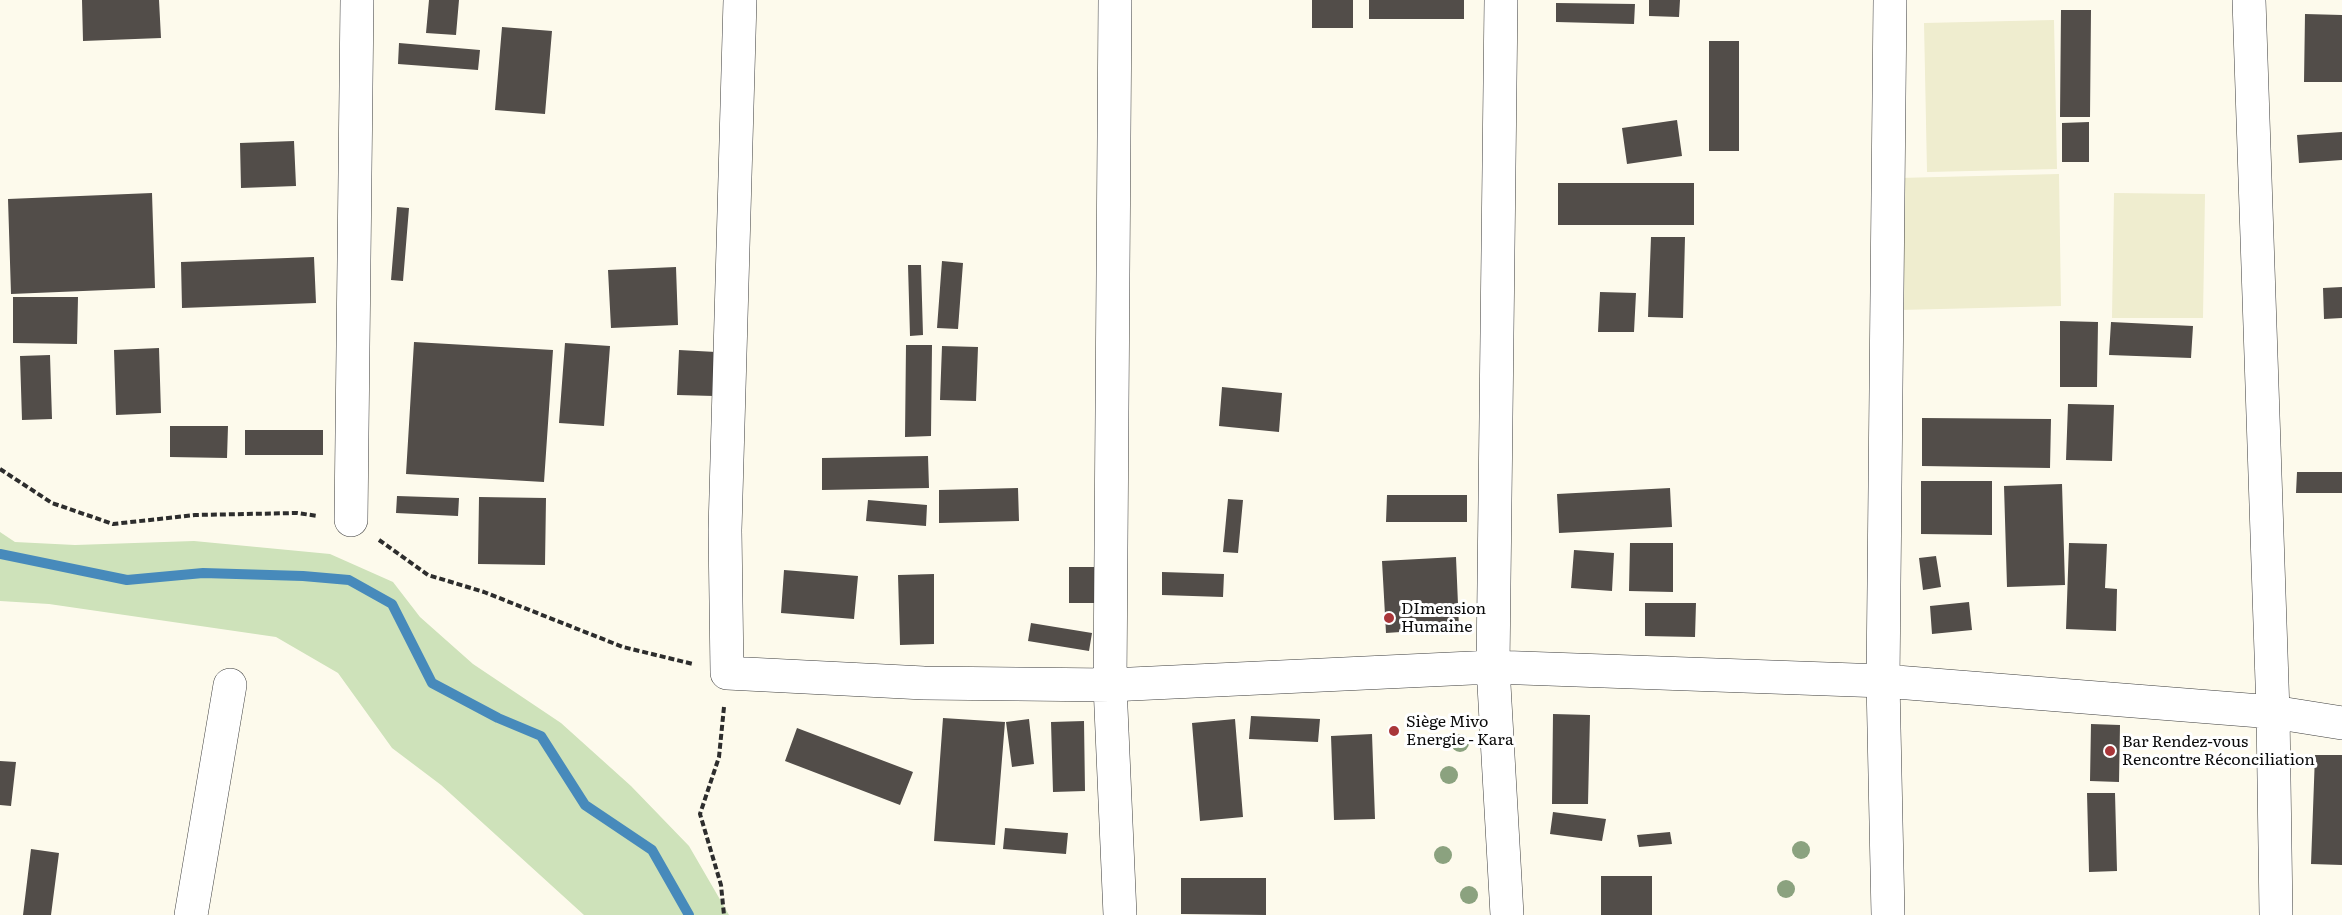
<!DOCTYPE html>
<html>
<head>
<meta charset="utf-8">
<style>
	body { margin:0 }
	canvas { display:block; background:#fdfaec }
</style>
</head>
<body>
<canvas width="2342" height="915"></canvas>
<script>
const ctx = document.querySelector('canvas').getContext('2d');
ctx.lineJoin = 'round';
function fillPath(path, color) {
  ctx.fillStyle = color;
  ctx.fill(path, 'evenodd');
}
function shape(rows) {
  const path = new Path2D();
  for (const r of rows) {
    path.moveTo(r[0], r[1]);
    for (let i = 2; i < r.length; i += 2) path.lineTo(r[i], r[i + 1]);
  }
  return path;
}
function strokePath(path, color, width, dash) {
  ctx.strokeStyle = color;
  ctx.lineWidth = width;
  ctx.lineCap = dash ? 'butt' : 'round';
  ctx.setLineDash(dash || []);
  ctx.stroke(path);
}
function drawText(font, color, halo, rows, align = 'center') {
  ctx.font = font + ' Literata,serif';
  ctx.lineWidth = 6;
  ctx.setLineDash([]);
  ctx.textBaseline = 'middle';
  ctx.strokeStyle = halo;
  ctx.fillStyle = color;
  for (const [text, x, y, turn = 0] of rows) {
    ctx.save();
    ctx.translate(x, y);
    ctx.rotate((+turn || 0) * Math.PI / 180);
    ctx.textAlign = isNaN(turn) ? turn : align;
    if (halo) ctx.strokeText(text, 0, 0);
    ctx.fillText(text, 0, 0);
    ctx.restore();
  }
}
fillPath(shape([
	[2054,20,2057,169,1927,172,1924,23],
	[2059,174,2061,306,1900,310,1898,178],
	[2114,193,2205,194,2203,318,2112,318]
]), '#efedcf');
fillPath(shape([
	[0,532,15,542,75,545,194,541,330,554,393,582,420,617,473,664,561,723,631,786,689,846,729,915,584,915,441,785,392,748,338,673,276,637,49,604,0,601]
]), '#cee2ba');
strokePath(shape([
	[0,554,127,580,203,573,303,576,349,580,392,604,432,683,498,718,541,736,585,805,652,850,689,915]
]), '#478abb', 10);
fillPath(shape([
	[82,0,159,0,161,38,83,41],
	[429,0,459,0,456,35,426,33],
	[1312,0,1353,0,1353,28,1312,28],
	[1369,0,1464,0,1464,19,1369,19],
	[1649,0,1680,0,1679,17,1649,16],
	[1556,3,1635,4,1634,24,1556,22],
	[2061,10,2091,10,2090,117,2060,117],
	[2305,14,2342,15,2342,82,2304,82],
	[502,27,552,31,545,114,495,110],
	[1709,41,1739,41,1739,151,1709,151],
	[399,43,480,50,478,70,398,64],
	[1677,120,1682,156,1627,164,1622,128],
	[2089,122,2089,162,2062,162,2062,123],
	[2342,132,2342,160,2299,163,2297,135],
	[294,141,296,186,241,188,240,143],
	[1558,183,1694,183,1694,225,1558,225],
	[152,193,155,288,11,294,8,199],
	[397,207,409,208,403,281,391,280],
	[1651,237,1685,237,1683,318,1648,317],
	[314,257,316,303,182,308,181,262],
	[942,261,963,263,958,329,937,328],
	[908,265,921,265,923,335,910,336],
	[676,267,678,325,611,328,608,270],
	[2342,287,2342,318,2324,319,2323,288],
	[1600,292,1636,293,1634,332,1598,332],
	[13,297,78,297,77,344,13,343],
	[2060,321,2098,322,2097,387,2060,387],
	[2111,322,2193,326,2191,358,2109,355],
	[414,342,553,350,544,482,406,474],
	[565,343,610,346,604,426,559,423],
	[906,345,932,345,931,436,905,437],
	[942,346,978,347,976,401,940,400],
	[159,348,161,413,116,415,114,350],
	[679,350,716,352,714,396,677,395],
	[50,355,52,419,22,420,20,356],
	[1222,387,1282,393,1279,432,1219,426],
	[2068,404,2114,405,2112,461,2066,460],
	[1922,418,2051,419,2050,468,1922,466],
	[170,426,228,426,227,458,170,457],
	[245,430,323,430,323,455,245,455],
	[928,456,929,488,822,490,822,458],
	[2297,472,2342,472,2342,493,2296,493],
	[1921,481,1992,481,1992,535,1921,534],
	[2062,484,2065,585,2007,587,2004,486],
	[1018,488,1019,521,939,523,939,490],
	[1670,488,1672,527,1559,533,1557,494],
	[1387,495,1467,495,1467,522,1386,522],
	[397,496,459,498,458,516,396,513],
	[479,497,546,498,545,565,478,564],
	[1228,499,1243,500,1238,553,1223,552],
	[868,500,927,505,926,526,866,521],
	[1630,543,1673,543,1673,592,1629,591],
	[2069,543,2107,544,2105,588,2117,589,2116,631,2066,629],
	[1574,550,1614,553,1612,591,1571,588],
	[1936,556,1941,587,1923,590,1919,558],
	[1456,557,1459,628,1386,633,1382,561],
	[1069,567,1094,567,1095,603,1069,603],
	[784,570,858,576,854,619,781,613],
	[1162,572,1224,574,1223,597,1162,595],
	[934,574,934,644,900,645,898,575],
	[1969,602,1972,630,1932,634,1930,606],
	[1645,603,1696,603,1695,637,1645,636],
	[1031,623,1092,633,1089,651,1028,641],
	[1553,714,1590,715,1588,804,1552,804],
	[1251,716,1320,719,1318,742,1249,739],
	[943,718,1005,722,995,845,934,841],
	[1029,719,1034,764,1012,767,1006,722],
	[1235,719,1243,817,1200,821,1192,723],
	[1084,721,1085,791,1053,792,1051,722],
	[2091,724,2120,725,2119,782,2090,781],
	[797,728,913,772,900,805,785,761],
	[1372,734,1375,819,1334,820,1331,736],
	[2315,755,2342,755,2342,865,2311,864],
	[0,761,16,762,11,806,0,805],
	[2087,793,2115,793,2117,871,2089,872],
	[1553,812,1606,819,1602,841,1550,834],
	[1005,828,1068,833,1066,854,1003,849],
	[1670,832,1672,844,1639,847,1637,835],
	[31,849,59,853,51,915,23,915],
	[1601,876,1652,876,1652,915,1601,915],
	[1181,878,1266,878,1266,915,1181,914]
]), '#524d49');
const minor = shape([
	[740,0,725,530,727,673,924,683,1110,685,1493,667,1883,681,2273,712,2342,723],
	[1115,0,1110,685,1120,915],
	[1501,0,1493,667,1507,915],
	[2249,0,2273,712,2276,915],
	[351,520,357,0],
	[191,915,230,685],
	[1888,915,1883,681,1890,0]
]);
strokePath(minor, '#3e3e3e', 34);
strokePath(shape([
	[0,469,52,503,113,524,195,515,297,513,318,516],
	[379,540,428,575,484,592,623,647,693,664],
	[724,707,719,757,700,814,721,885,724,915]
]), '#2d2d2d', 4, [6, 3]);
strokePath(minor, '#fff', 33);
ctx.fillStyle = '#8ba27f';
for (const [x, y] of [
	[1460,743],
	[1449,775],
	[1801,850],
	[1443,855],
	[1786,889],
	[1469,895]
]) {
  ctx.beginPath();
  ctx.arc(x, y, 9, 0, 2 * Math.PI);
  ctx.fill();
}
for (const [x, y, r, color] of [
	[1389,618,6,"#a93639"],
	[1394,731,6,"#a93639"],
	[2110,751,6,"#a93639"]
]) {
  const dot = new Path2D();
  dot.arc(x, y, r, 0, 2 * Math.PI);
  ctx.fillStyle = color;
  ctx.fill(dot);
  strokePath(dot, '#fff', 2);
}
drawText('16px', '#0b0b0b', '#fff', [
	["DImension",1401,609],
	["Humaine",1401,627],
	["Siège Mivo",1406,722],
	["Energie - Kara",1406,740],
	["Bar Rendez-vous",2122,742],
	["Rencontre Réconciliation",2122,760]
], 'left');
</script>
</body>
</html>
